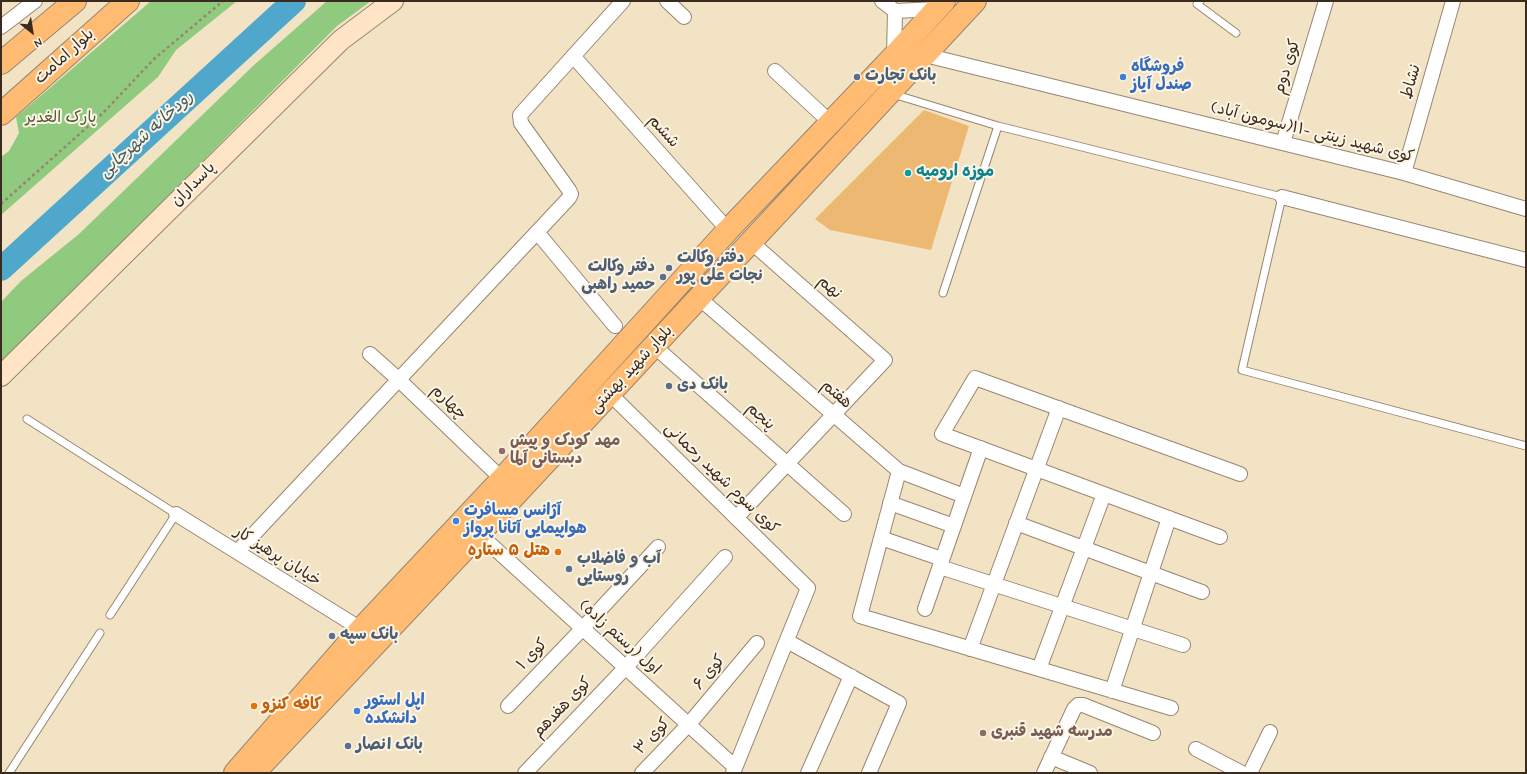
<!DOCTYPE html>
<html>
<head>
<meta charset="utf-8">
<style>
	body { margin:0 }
	#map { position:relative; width:1527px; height:774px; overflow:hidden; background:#f3e3c5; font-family:Mynerve,sans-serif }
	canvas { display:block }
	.frame { position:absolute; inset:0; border:2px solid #3b2a1e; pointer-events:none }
	.north { position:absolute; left:12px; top:12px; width:40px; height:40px; -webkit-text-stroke:3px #fcf5e5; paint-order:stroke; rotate:150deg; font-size:11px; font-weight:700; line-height:16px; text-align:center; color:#3b2a1e }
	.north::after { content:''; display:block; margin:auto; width:14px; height:18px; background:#3b2a1e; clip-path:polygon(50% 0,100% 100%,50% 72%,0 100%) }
</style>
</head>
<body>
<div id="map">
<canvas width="1527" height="774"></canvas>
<div class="frame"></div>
<div class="north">N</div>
</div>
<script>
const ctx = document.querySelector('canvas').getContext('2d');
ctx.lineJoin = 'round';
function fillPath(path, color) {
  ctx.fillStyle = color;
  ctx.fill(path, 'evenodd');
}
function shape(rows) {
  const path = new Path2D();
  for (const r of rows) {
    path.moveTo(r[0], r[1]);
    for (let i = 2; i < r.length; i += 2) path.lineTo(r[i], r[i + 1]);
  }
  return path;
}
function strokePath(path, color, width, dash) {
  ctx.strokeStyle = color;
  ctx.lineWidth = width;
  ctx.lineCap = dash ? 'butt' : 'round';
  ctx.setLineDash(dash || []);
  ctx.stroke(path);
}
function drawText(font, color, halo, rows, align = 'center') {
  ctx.font = font + ' Mynerve,"Playpen Sans Arabic",sans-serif';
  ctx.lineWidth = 4;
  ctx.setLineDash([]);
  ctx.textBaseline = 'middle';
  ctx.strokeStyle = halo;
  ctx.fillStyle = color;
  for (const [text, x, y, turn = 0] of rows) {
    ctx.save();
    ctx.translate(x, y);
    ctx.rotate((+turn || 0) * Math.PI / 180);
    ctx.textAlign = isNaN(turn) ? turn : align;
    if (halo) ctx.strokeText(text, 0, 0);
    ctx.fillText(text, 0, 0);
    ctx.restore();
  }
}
fillPath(shape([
	[151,1,237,1,176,50,158,77,1,215,1,157,9,151,19,133,16,117],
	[327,1,371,1,337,26,1,364,1,302,21,281,79,234,254,65]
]), '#90ca7e');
strokePath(shape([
	[1,269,294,1]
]), '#4fa7cc', 24);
fillPath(shape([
	[924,110,969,126,931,250,830,230,815,219]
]), '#edb872');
const service = shape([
	[1200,1,1197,4,1236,33],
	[893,94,998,126,1282,197,1242,370,1526,446],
	[943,293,998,126],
	[27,419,176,514,110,615],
	[9,773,100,633]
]);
const minor = shape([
	[667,1,684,17],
	[882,1,895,11],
	[1,27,35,1],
	[925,55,1404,173,1526,209],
	[573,56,728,230],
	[894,56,895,11,937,9],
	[775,71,830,122],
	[1283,143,1326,1],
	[1404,173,1453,1],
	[1282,197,1526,260],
	[537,232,615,326],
	[699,298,899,471,964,496],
	[654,346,844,514],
	[370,354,398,379,502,479],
	[610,394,808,588,733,773],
	[899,471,860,616,1171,708],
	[890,503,954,526],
	[176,514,361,629],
	[736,518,885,360,751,242],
	[1016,523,1202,592],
	[479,534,735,767],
	[1220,537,942,434,975,378,1240,474],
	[881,538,942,559],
	[237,552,569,198,571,194,569,190,521,123,520,115,623,1],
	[940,567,1183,645],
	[925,609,981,448],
	[787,641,899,703,869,773],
	[970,649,1059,408],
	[1039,669,1104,494],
	[1112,691,1169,518],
	[508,706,583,628,658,547],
	[1196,749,1242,773],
	[1051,757,1090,773],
	[525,773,626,667,725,557],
	[642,773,689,724,757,643],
	[808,773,851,676],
	[1044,773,1074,709,1078,705,1083,705,1153,733],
	[1250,773,1270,732]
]);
const secondary = shape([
	[1,376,341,40,393,1]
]);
const primary = shape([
	[235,773,361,629,502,479,728,230,894,56,944,1],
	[254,773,479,534,975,1]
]);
const trunk = shape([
	[1,63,75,1],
	[1,114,128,1]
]);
strokePath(service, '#978672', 9);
strokePath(minor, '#978672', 16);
strokePath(secondary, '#978672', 22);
strokePath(primary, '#978672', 24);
strokePath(trunk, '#978672', 24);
strokePath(shape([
	[1,204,103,113,154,59,223,1]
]), '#978672', 2.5, [3, 3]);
strokePath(service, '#fff', 7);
strokePath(minor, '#fff', 14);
strokePath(secondary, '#ffe4c6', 20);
strokePath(primary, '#ffbb71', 22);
strokePath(trunk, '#ffbb71', 22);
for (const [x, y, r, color] of [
	[857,77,4,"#5c6f8a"],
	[1123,77,4,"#3f7fe0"],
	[908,173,4,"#0f9aa8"],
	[669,268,4,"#5c6f8a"],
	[663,277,4,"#5c6f8a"],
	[669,386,4,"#5c6f8a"],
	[502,451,4,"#8d6e63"],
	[456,521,4,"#3f7fe0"],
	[558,552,4,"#e8710a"],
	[569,569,4,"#5c6f8a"],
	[332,636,4,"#5c6f8a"],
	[254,706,4,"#e8710a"],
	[357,711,4,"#3f7fe0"],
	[983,733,4,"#8d6e63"],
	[348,746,4,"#5c6f8a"]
]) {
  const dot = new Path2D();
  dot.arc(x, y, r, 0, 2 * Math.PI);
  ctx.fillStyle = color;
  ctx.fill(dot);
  strokePath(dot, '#fcf5e5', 1.5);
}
drawText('16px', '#3b2a1e', '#fcf5e5', [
	["بلوار امامت",65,57,-42],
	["کوی دوم",1288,67,-73],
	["نشاط",1412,82,-74],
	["ششم",663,132,48],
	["کوی شهید زینتی -۱۱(سومون آباد)",1312,133,14],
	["پاسداران",194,185,-45],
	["نهم",829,288,41],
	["بلوار شهید بهشتی",632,370,-47],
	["هفتم",836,395,41],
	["چهارم",448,403,44],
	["پنجم",760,417,42],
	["کوی سوم شهید رحمانی",721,479,44],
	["خیابان پرهیز کار",277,557,32],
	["اول (رستم زاده)",619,638,42],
	["کوی ۱",533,655,-46],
	["کوی ۶",710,673,-50],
	["کوی هفدهم",563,708,-46],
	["کوی ۳",653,737,-46]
]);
drawText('bold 16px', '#366cbe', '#fcf5e5', [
	["فروشگاه",1131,68],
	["صندل آیاز",1131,86],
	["آژانس مسافرت",464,512],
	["هواپیمایی آتانا پرواز",464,530],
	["اپل استور",365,702],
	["دانشکده",365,720]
], 'left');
drawText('bold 16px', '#4e5e75', '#fcf5e5', [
	["بانک تجارت",865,77],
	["دفتر وکالت",677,259],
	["نجات علی پور",677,277],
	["دفتر وکالت",655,268,"right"],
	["حمید راهبی",655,286,"right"],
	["بانک دی",677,386],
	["آب و فاضلاب",577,560],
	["روستایی",577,578],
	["بانک سپه",340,636],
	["بانک انصار",356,746]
], 'left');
drawText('16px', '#545a3b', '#fcf5e5', [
	["پارک الغدیر",61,119]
]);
drawText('bold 16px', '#0d838f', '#fcf5e5', [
	["موزه ارومیه",916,173]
], 'left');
drawText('bold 16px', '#785e54', '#fcf5e5', [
	["مهد کودک و پیش",510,442],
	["دبستانی آلما",510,460],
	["مدرسه شهید قنبری",991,733]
], 'left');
drawText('bold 16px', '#c56008', '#fcf5e5', [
	["هتل ۵ ستاره",550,552],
	["کافه کنزو",262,706,"left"]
], 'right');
drawText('italic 17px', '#435c64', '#fcf5e5', [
	["رودخانه شهرچایی",147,135,-42]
]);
</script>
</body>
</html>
